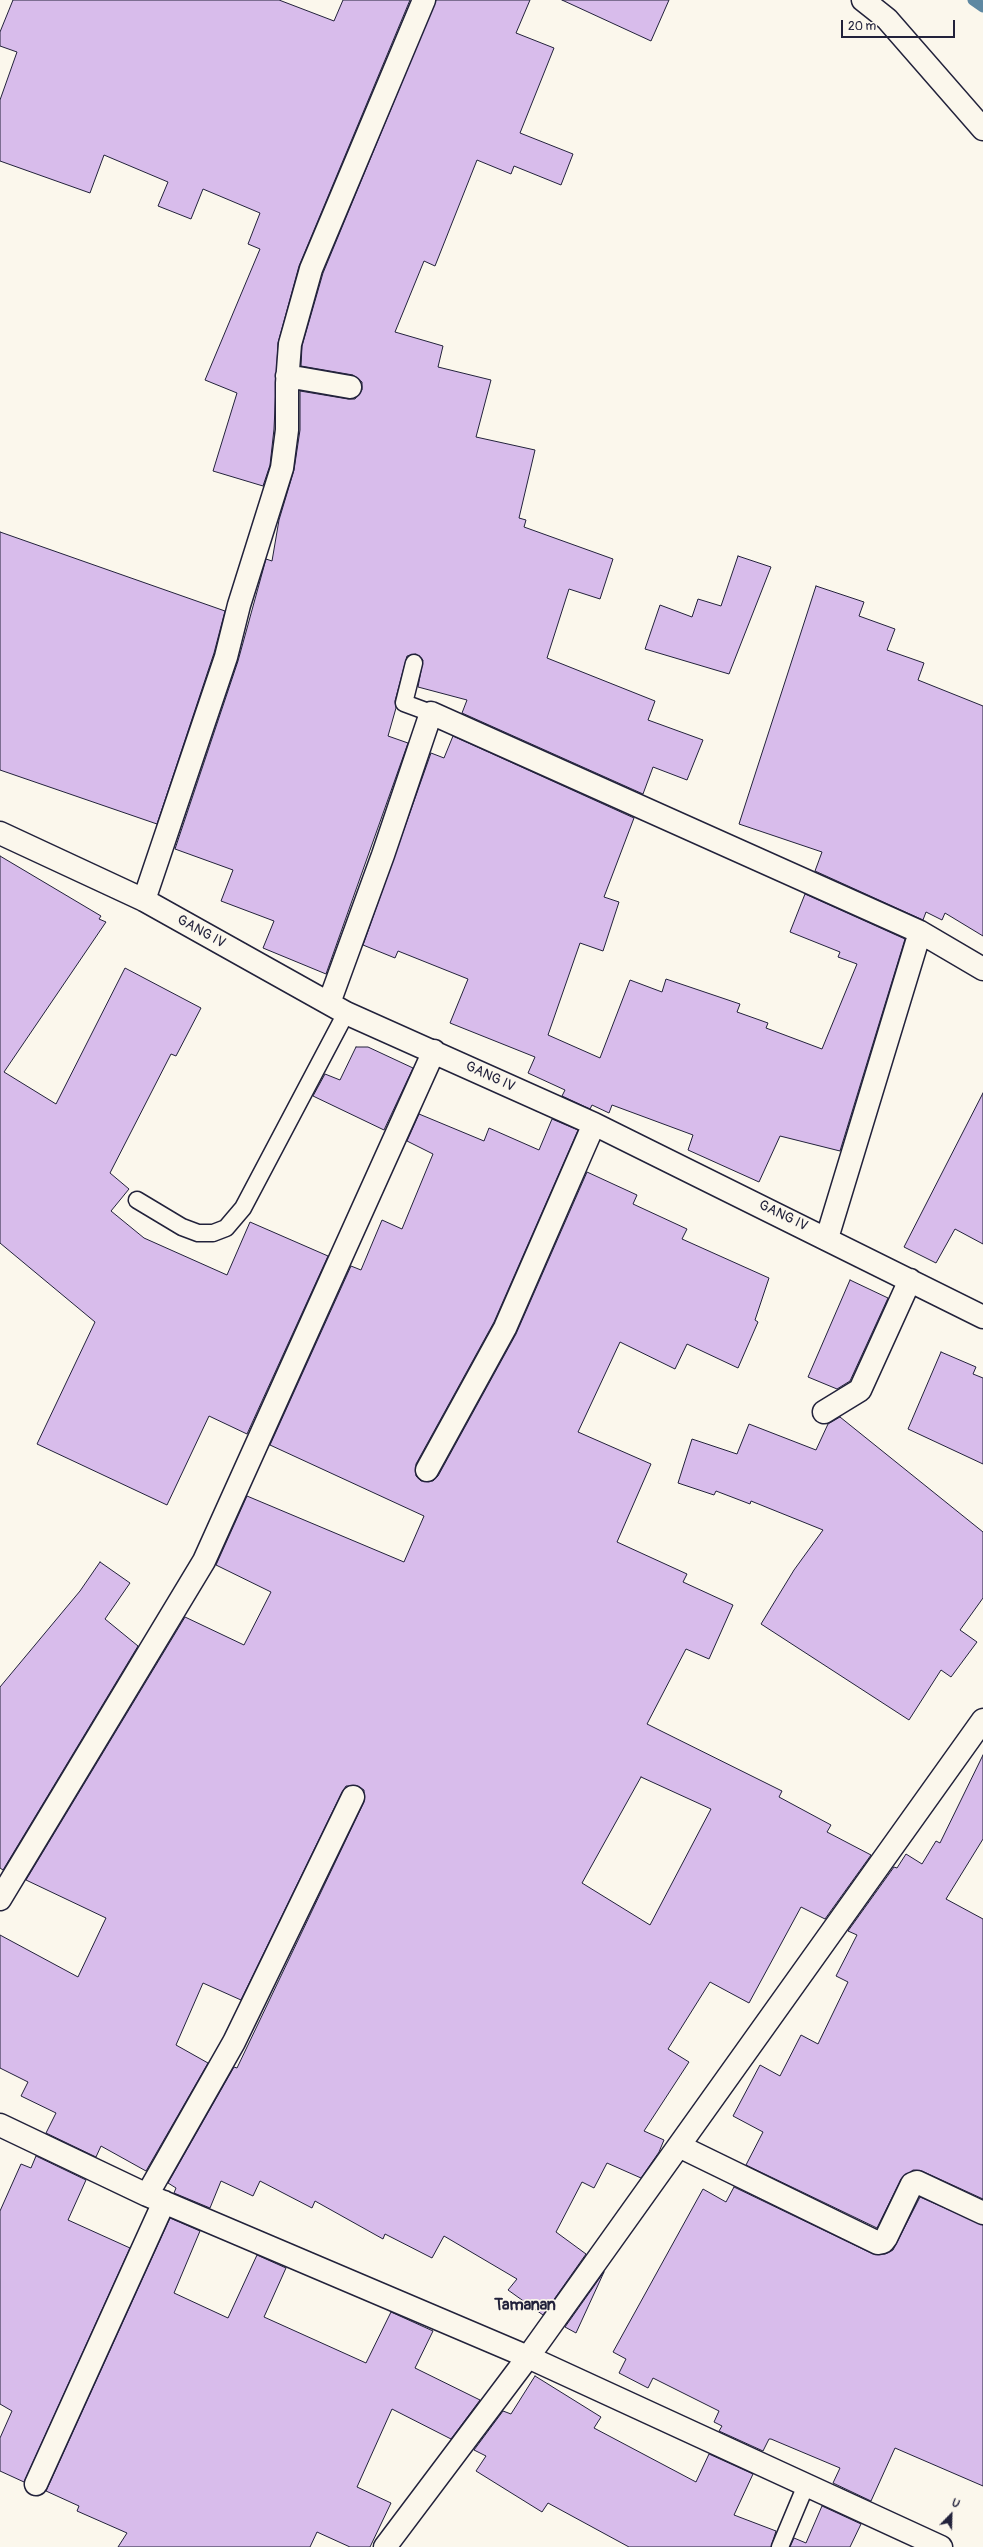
<!DOCTYPE html>
<html>
<head>
<meta charset="utf-8">
<style>
	body { margin:0 }
	#map { position:relative; width:983px; height:2547px; overflow:hidden; background:#fbf7ec; font-family:Pangolin,sans-serif }
	canvas { display:block }
	.north { position:absolute; left:931px; top:2495px; width:40px; height:40px; -webkit-text-stroke:3px #fbf7ec; paint-order:stroke; rotate:23deg; font-size:11px; font-weight:700; line-height:16px; text-align:center; color:#22223b }
	.north::after { content:''; display:block; margin:auto; width:14px; height:18px; background:#22223b; clip-path:polygon(50% 0,100% 100%,50% 72%,0 100%) }
	.scale { position:absolute; left:841px; top:20px; width:114px; height:18px; box-sizing:border-box; border:2px solid #22223b; border-top:0; padding-left:5px; font-size:12px; line-height:14px; white-space:nowrap; color:#22223b; -webkit-text-stroke:3px #fbf7ec; paint-order:stroke }
</style>
</head>
<body>
<div id="map">
<canvas width="983" height="2547"></canvas>
<div class="north">U</div>
<div class="scale">20 m</div>
</div>
<script>
const ctx = document.querySelector('canvas').getContext('2d');
ctx.lineJoin = 'round';
function shape(rows) {
  const path = new Path2D();
  for (const r of rows) {
    path.moveTo(r[0], r[1]);
    for (let i = 2; i < r.length; i += 2) path.lineTo(r[i], r[i + 1]);
  }
  return path;
}
function strokePath(path, color, width, dash) {
  ctx.strokeStyle = color;
  ctx.lineWidth = width;
  ctx.lineCap = dash ? 'butt' : 'round';
  ctx.setLineDash(dash || []);
  ctx.stroke(path);
}
function fillPath(path, color) {
  ctx.fillStyle = color;
  ctx.fill(path, 'evenodd');
}
function drawText(font, color, halo, rows, align = 'center') {
  ctx.font = font + ' Pangolin,sans-serif';
  ctx.lineWidth = 3.5;
  ctx.setLineDash([]);
  ctx.textBaseline = 'middle';
  ctx.strokeStyle = halo;
  ctx.fillStyle = color;
  for (const [text, x, y, turn = 0] of rows) {
    ctx.save();
    ctx.translate(x, y);
    ctx.rotate((+turn || 0) * Math.PI / 180);
    ctx.textAlign = isNaN(turn) ? turn : align;
    if (halo) ctx.strokeText(text, 0, 0);
    ctx.fillText(text, 0, 0);
    ctx.restore();
  }
}
strokePath(shape([
	[973,0,983,7]
]), '#5e88a2', 11);
const building = shape([
	[13,0,279,0,334,21,343,0,410,0,299,266,278,343,274,429,270,465,263,486,213,471,237,393,205,380,260,249,248,244,260,213,203,189,191,219,158,206,168,182,104,155,90,193,0,161,0,100,17,52,0,46,0,32,13,0],
	[436,0,530,0,516,33,554,48,520,133,573,154,561,185,514,166,511,174,477,160,435,266,424,261,395,332,443,346,438,367,491,380,476,437,535,450,519,518,526,520,524,527,613,559,600,599,569,589,547,658,655,701,648,720,703,740,687,780,653,767,643,794,462,713,467,700,418,687,423,660,416,654,407,656,395,701,396,708,388,736,408,743,326,974,263,948,274,921,221,901,233,870,175,849,238,661,266,559,272,561,279,520,294,470,300,430,300,391,348,399,355,399,362,390,362,382,353,375,301,366,302,346,323,273,436,0],
	[562,0,669,0,651,41,562,0],
	[0,532,225,611,214,653,157,824,0,770,0,532],
	[738,556,771,567,729,674,645,649,660,605,692,617,698,599,721,606,738,556],
	[816,586,864,602,859,616,895,629,887,650,924,663,918,680,983,706,983,936,945,913,942,920,926,912,923,920,815,871,822,852,739,824,816,586],
	[453,736,634,818,604,897,619,902,603,951,580,943,548,1035,600,1058,630,980,662,992,666,979,740,1004,737,1012,768,1023,766,1028,822,1049,857,964,838,957,840,952,790,932,805,894,905,939,840,1151,780,1136,759,1182,688,1150,693,1135,612,1105,609,1113,592,1105,590,1109,562,1096,565,1090,528,1073,535,1057,450,1023,468,979,398,951,395,958,363,945,431,753,444,758,453,736],
	[0,856,101,916,99,919,106,922,4,1072,56,1104,125,968,201,1008,176,1056,171,1054,110,1173,129,1189,111,1211,144,1238,227,1275,250,1222,328,1256,247,1434,209,1416,167,1505,37,1444,95,1322,0,1243,0,856],
	[356,1047,368,1047,413,1068,384,1130,313,1096,325,1074,340,1080,356,1047],
	[983,1093,983,1244,955,1229,936,1263,904,1247,983,1093],
	[419,1114,484,1141,489,1128,539,1150,552,1119,578,1130,494,1322,416,1464,416,1476,421,1481,433,1481,438,1476,516,1334,587,1172,637,1195,633,1204,687,1229,682,1239,769,1278,755,1320,758,1322,738,1368,687,1344,675,1369,620,1342,578,1432,651,1464,617,1542,687,1574,683,1582,733,1605,709,1659,686,1649,647,1724,782,1791,779,1797,831,1825,827,1832,871,1855,825,1919,801,1907,749,2003,710,1982,668,2049,689,2062,644,2131,664,2140,659,2152,641,2178,607,2163,594,2188,582,2182,556,2232,586,2254,543,2315,508,2290,517,2279,444,2236,432,2258,385,2234,383,2239,315,2201,312,2208,260,2181,253,2196,221,2181,210,2208,174,2193,176,2188,168,2183,234,2067,237,2068,364,1802,364,1790,358,1786,346,1786,342,1792,241,2000,203,1983,176,2045,208,2063,146,2171,101,2146,96,2157,46,2133,56,2113,21,2096,28,2082,0,2068,0,1935,78,1977,106,1918,26,1880,185,1617,244,1645,271,1592,216,1565,247,1496,404,1562,424,1516,270,1445,351,1266,361,1270,382,1220,402,1229,433,1154,407,1141,419,1114],
	[641,1777,711,1809,650,1925,582,1883,641,1777],
	[850,1280,888,1298,850,1381,837,1389,808,1377,850,1280],
	[941,1352,976,1367,973,1374,983,1378,983,1464,908,1429,941,1352],
	[840,1417,983,1532,983,1598,960,1630,977,1642,951,1677,941,1670,909,1720,761,1624,794,1570,823,1530,751,1501,750,1504,716,1491,714,1495,678,1483,692,1439,737,1454,749,1424,816,1450,828,1424,840,1417],
	[100,1562,130,1583,105,1619,138,1646,3,1870,0,1868,0,1687,80,1591,100,1562],
	[983,1755,983,1839,946,1899,983,1919,983,2199,922,2171,913,2170,901,2179,877,2228,746,2165,763,2132,733,2116,760,2065,780,2076,801,2035,818,2044,848,1982,836,1976,857,1935,848,1931,894,1867,897,1868,906,1854,922,1864,936,1841,940,1843,983,1755],
	[36,2156,86,2180,68,2220,130,2248,24,2482,0,2471,0,2438,12,2411,0,2404,0,2211,21,2164,31,2168,36,2156],
	[734,2187,873,2254,885,2254,893,2250,920,2197,983,2225,983,2486,895,2448,871,2501,833,2483,840,2468,771,2439,769,2439,763,2451,719,2431,722,2426,714,2422,719,2411,653,2378,648,2388,619,2373,626,2359,613,2352,703,2189,726,2202,734,2187],
	[170,2218,200,2231,174,2293,228,2318,257,2255,286,2268,264,2317,366,2363,391,2312,433,2331,415,2368,480,2400,451,2439,392,2409,357,2487,391,2503,370,2547,350,2547,317,2532,310,2547,118,2547,127,2533,77,2511,79,2506,46,2491,170,2218],
	[604,2272,576,2333,565,2327,604,2272],
	[535,2376,601,2417,594,2428,696,2482,709,2454,753,2474,734,2515,776,2531,771,2547,629,2547,548,2503,542,2512,476,2471,486,2456,474,2450,503,2411,511,2414,535,2376],
	[822,2506,861,2524,850,2547,790,2547,794,2538,806,2543,822,2506]
]);
fillPath(building, '#d8bceb');
strokePath(building, '#22223b', 1);
const service = shape([
	[414,663,404,703,431,713],
	[137,1200,182,1227,198,1233,213,1233,226,1228,243,1208,346,1013],
	[780,2547,806,2485]
]);
const minor = shape([
	[863,0,887,19,983,129],
	[287,376,350,387],
	[0,833,144,900,346,1013,594,1124,983,1317],
	[144,900,226,657,239,605,282,468,287,430,287,383,290,344,311,269,424,0],
	[329,1003,383,855,431,713,920,932,983,969],
	[827,1238,920,932],
	[824,1412,860,1390,910,1280],
	[427,1470,505,1328,594,1124],
	[0,1899,204,1561,434,1051],
	[0,2125,147,2195,528,2357,941,2547],
	[679,2146,878,2243,883,2242,886,2238,912,2184,917,2182,983,2213],
	[147,2195,234,2042,353,1797],
	[36,2484,164,2202],
	[385,2547,528,2357,983,1720]
]);
strokePath(service, '#22223b', 19);
strokePath(minor, '#22223b', 25);
strokePath(service, '#fbf7ec', 16);
strokePath(minor, '#fbf7ec', 22);
drawText('14px', '#22223b', '#fbf7ec', [
	["GANG IV",201,932,29],
	["GANG IV",490,1077,25],
	["GANG IV",783,1216,26]
]);
drawText('bold 16px', '#22223b', '#fbf7ec', [
	["Tamanan",525,2306]
]);
</script>
</body>
</html>
